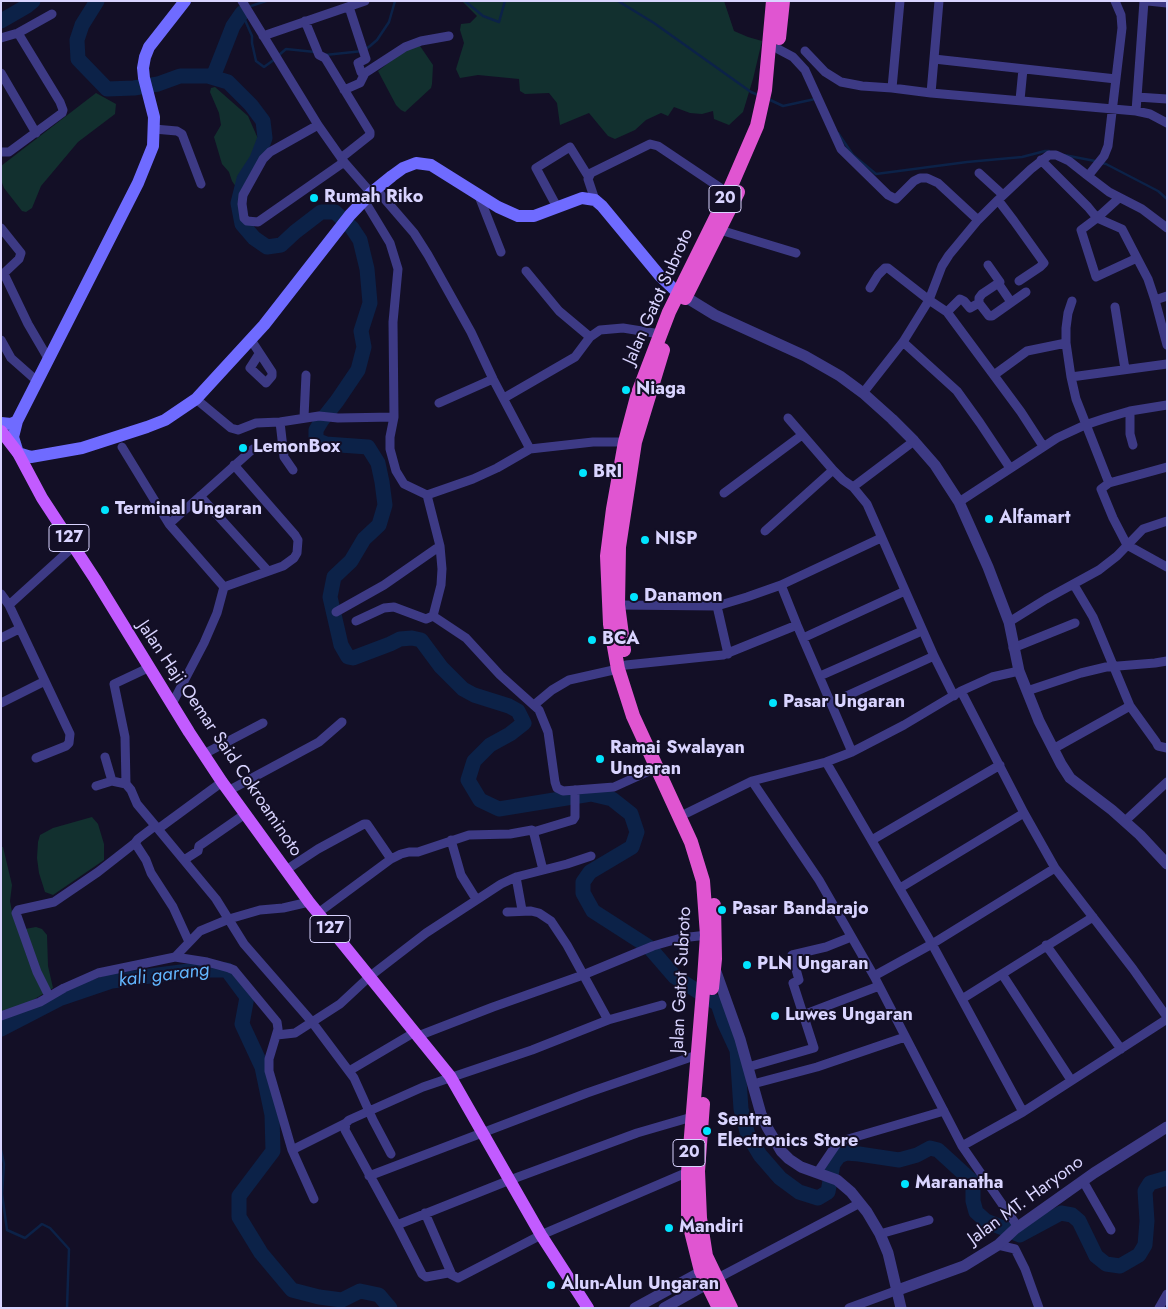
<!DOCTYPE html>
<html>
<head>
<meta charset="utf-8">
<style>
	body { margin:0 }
	#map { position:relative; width:1168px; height:1309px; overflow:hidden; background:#130f26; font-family:Jost,sans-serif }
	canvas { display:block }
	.frame { position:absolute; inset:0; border:2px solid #d9d4ff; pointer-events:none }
</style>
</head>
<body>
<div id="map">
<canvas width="1168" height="1309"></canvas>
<div class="frame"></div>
</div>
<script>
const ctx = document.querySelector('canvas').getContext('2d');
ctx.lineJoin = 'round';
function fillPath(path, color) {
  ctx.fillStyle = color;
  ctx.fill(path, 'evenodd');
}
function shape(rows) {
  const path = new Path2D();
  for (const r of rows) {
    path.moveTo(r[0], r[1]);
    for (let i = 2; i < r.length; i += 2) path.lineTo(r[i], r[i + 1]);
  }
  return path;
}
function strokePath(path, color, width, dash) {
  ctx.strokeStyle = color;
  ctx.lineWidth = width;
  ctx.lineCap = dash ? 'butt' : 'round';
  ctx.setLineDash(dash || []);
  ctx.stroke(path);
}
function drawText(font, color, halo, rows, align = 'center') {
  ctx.font = font + ' Jost,sans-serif';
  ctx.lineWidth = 4;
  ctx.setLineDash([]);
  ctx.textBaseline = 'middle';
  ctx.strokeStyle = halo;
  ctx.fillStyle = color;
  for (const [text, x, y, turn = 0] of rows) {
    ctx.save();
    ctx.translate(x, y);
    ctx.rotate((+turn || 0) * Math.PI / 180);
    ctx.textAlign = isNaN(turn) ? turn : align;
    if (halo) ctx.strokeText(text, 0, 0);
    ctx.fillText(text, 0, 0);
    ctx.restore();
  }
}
fillPath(shape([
	[462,1,724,1,734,31,748,37,762,41,753,79,743,112,729,125,714,119,713,111,702,114,690,113,674,107,668,116,661,113,646,120,635,130,615,139,608,136,589,113,560,125,557,103,549,93,525,94,520,91,519,79,478,75,460,78,456,69,464,43,460,30,461,24,470,23,477,16],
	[415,46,420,46,433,65,432,84,431,88,405,112,401,110,396,105,378,71,400,54],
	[215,87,248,116,259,141,249,167,236,187,232,181,229,172,222,164,214,137,221,125,219,113,210,92,211,88],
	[96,93,116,104,115,114,78,142,41,186,32,208,26,212,22,211,4,188,1,180,1,166],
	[92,817,98,824,104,844,104,860,53,895,45,892,39,873,37,858,38,842,40,835,53,828],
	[1,847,3,847,12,885,10,901,12,912,25,929,36,927,42,929,47,935,48,966,53,988,28,1003,1,1012]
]), '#12302f');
strokePath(shape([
	[465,1,483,16,499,22,505,1],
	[618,1,654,23,751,92,758,95],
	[248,7,266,1],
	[244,11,242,13,252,36,252,43,256,61,264,67,275,59],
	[279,55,286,49,315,52],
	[325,55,363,51,370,46,377,40,389,22,395,1],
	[768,99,783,106,815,99],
	[838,133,853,155,876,174,967,162,1022,157,1045,151,1049,151],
	[1064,155,1095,161],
	[1101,163,1106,164,1158,191,1167,199],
	[1,1150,4,1164,2,1194,7,1230,25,1238,42,1224,50,1228,69,1249,67,1308]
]), '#0c2248', 2.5);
strokePath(shape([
	[97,1,82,25,77,40,78,59,107,89,134,88,158,84,180,76,208,76,228,82,251,105,263,121,265,138,257,159,244,179,238,203,242,224,254,238,267,247,281,245,295,232,321,212,335,212,352,228,360,240,367,269,370,303,361,331,364,347,358,370,337,401,322,420,316,430,316,440,326,444,368,447,378,463,382,482,385,505,379,525,364,539,351,561,334,577,330,597,341,645,348,657,353,658,390,644,400,639,412,638,421,640,441,667,463,689,474,695,509,706,518,711,524,723,510,734,490,745,474,761,468,780,480,800,499,809,591,794,612,799,631,814,637,832,632,847,590,872,583,882,583,893,593,911,649,947,675,977,718,1004,724,1022,737,1050,741,1109,748,1135,760,1155,780,1178,799,1192,818,1198,828,1192,833,1164,839,1156,846,1153,859,1154,899,1160,917,1155,930,1148,938,1150,973,1182,973,1201,976,1212,986,1221,1020,1235,1061,1213,1072,1215,1079,1221,1096,1256,1106,1264,1120,1266,1139,1255,1145,1245,1147,1221,1145,1191,1150,1183,1167,1178],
	[1,21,27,6,33,1],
	[213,77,233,26,242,13],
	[1,1029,59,999,112,981,196,970,227,970,247,997,242,1024,262,1067,272,1115,273,1151,239,1196,239,1217,261,1253,292,1290,319,1297,342,1300,360,1291,379,1295,390,1308]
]), '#0c2248', 15);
strokePath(shape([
	[242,1,318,125,344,162,371,193],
	[939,1,931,93,1136,111,1150,114,1167,123],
	[1115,1,1121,15,1122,28,1108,146,1104,156,1088,176,1109,192,1142,209,1167,228],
	[1148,1,1167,3],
	[349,7,366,59,358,63,361,72,364,75],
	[305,21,319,55,325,58,370,132,370,135,341,158],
	[263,36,365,1],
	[1,38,18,33,52,14],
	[778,49,793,57,805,70,841,149,888,195,896,199,914,181,920,178,927,178,938,183,978,220],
	[805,51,825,72,841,82,862,86,892,88,900,1],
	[934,59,1116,79],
	[1,73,36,133],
	[892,88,931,93],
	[344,90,360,83,365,73,405,47,421,41,449,36],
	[1137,97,1167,99],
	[1020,100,1023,69],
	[1136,111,1144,1],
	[318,125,270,152,263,159,243,195,242,204,244,218,247,221,258,222,344,162],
	[154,129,177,131,182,134,201,184],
	[1,152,9,152,62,113,63,110,60,102,18,33],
	[1041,160,1088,207,1097,218,1122,229,1137,258],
	[979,173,1003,195],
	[376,189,414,233,428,255,471,332,493,379,530,449],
	[479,196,501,252],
	[1119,198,1097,218,1081,230,1096,277,1137,258,1148,279,1155,300,1167,296],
	[364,200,390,243,398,269,393,322,394,417,390,437,390,449,396,471,404,484,427,495,473,479,497,468,530,449,593,442,625,442],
	[595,200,588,179,591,173,650,144,658,146,728,193],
	[998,200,1014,221,1044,263,1040,267,1019,281],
	[557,207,536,168,570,147,588,176],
	[1,228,21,253,19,259,1,276],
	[720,230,796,253],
	[526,271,559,311,590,337],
	[4,274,28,324,49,360],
	[998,283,1011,302],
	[870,288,878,275,885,268,888,268,929,300,947,312,1021,412,1043,446],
	[1155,300,1167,345],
	[1072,301,1068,313,1066,328,1066,343,1071,377,1076,399,1109,483,1101,489,1113,518,1127,545,1167,567],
	[979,303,979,298,982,294,1000,282,988,265],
	[1115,307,1125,369],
	[947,312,960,299,964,301,970,308,979,303,989,316,992,316,1026,292],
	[1,340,11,358,37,381],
	[251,340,272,372,272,376,266,383,250,368,259,354],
	[903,342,957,391,980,423,1010,468],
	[994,375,1027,351,1066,343],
	[1071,377,1167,364],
	[863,393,903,342,929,300,942,266,949,255,978,220,998,200,1031,169,1049,155,1056,155,1069,161,1088,176],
	[504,398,575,357,590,337,600,330,623,328,660,334],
	[196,399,231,428,238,430,256,423,280,422,319,416,338,418,394,417],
	[439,403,493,379],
	[1130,411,1130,434,1133,445],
	[304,417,306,375],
	[788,418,833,470,843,480,853,487,867,504,934,656,954,696],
	[280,422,284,457,293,470],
	[122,447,169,524,224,587],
	[1109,483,1167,467],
	[853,487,914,441],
	[724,493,802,435],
	[427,495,440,546,442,569,441,585,433,616,466,638,500,675,539,710,548,732,555,782,557,788,563,791,614,787,656,768],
	[200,496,268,571],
	[959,502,1057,438,1085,425,1106,418,1130,411,1167,405],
	[169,524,253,449],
	[765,531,833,470],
	[781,585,797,625,852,752],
	[1074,585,1093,617,1130,706,1156,742,1158,746,1167,748],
	[1,594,9,605,70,734,69,743,66,746,36,758],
	[9,605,74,546],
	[618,605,717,606,747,597,781,585,881,538],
	[717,606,728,654],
	[336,612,384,585,440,546],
	[356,621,384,608,394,607,426,619,433,616],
	[1009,622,1046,599,1099,570,1117,556,1143,529,1167,521],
	[1,638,19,629],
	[803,638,905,591],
	[1013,648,1075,623],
	[626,665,723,655,797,625],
	[820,676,922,631],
	[961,691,1024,813,1055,868,1133,969,1167,1017],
	[1027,691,1081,673,1106,667,1155,663,1167,661],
	[1,703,45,681],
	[831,703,934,656],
	[172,704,204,643,217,613,224,587,283,566,294,558,297,553,298,540,295,535,234,465],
	[534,705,552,690,569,680,618,669],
	[1053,749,1130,706],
	[204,754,263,723],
	[105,757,112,781],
	[826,762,932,944,1023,1112],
	[752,781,819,880,874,976,962,1146,1018,1227],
	[222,782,158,829,216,899,244,944,312,1022,354,1078,373,1120,391,1154],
	[126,784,125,737,114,684,148,668],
	[96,786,112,781,126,784,131,790,137,804,158,829],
	[228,791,319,742,342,722],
	[687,813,752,781,826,762,852,752,904,725,961,691,992,677,1019,671],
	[1125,821,1167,782],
	[155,826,138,839,135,843,146,860,151,873,173,907,189,942],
	[533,832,573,820,575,817,575,790],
	[451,840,461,875,476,899],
	[872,840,1000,765],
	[184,860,198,851,199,846,245,814],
	[286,870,318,849,364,824,367,824,391,859],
	[516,877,522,910],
	[900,888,1024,813],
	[507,912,531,911,539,913,551,921,567,945,608,1020],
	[318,913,391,859,401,854,409,852,418,852,469,835,510,834,532,830,534,834,543,870],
	[1046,945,1121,1049],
	[175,957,207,962,229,968,234,970,277,1022,278,1029,269,1059,269,1071,292,1150,346,1123],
	[1002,974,1071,1080],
	[874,976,932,944,1055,868],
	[49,996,37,972,16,913,18,910,54,902,98,872,135,843],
	[962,999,1093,917],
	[662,1005,608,1020,532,1050,423,1087,349,1120,346,1123,345,1130,397,1225,422,1274,426,1277,448,1273,458,1278,541,1235,688,1172],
	[803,1015,879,986],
	[1,1016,40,1002,64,988,98,973,175,957,200,931,229,919,260,910,283,908,309,902],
	[277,1035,295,1033,340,1004,369,977,426,933,501,884,516,877,567,864,591,856],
	[418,1036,493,1007,583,975,653,946,681,938,707,935],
	[748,1067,814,1048,793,983,799,980,792,955,826,947,851,937],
	[349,1071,415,1032],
	[753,1084,817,1067,905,1037],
	[962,1146,1023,1112,1167,1019],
	[292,1150,314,1199],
	[817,1173,838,1142,944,1111],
	[369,1176,587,1093,697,1055],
	[1083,1181,1111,1230],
	[425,1213,452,1275],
	[397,1225,510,1180,637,1133,692,1117],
	[880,1234,929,1220],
	[998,1245,1015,1249,1025,1269,1039,1308],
	[716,1279,860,1203],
	[849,1308,898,1290],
	[1159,1308,1167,1294]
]), '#3d3a85', 9);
strokePath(shape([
	[679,293,715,315,805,356,840,376,863,393,892,419,914,441,935,465,959,502,988,567,1009,622,1019,671,1039,721,1061,764,1070,778,1112,810,1140,835,1167,864],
	[715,969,740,1039,761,1114,767,1127,781,1151,789,1159,801,1167,837,1180,851,1192,867,1212,880,1234,888,1253,901,1308],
	[898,1290,964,1266,998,1245,1015,1229,1094,1173,1167,1127],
	[635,1308,708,1268],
	[664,1308,714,1280]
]), '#3d3a85', 11);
strokePath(shape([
	[185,1,149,47,145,57,143,68,144,78,154,117,153,146,138,183,17,421,13,437,18,453,31,457,82,448,147,427,165,420,196,399,264,325,350,215,371,193,392,176,403,168,416,163,431,165,498,207,518,216,534,216,582,198,595,200,602,206,660,276,678,293],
	[1,423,11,424,17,421]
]), '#6f6bff', 12);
strokePath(shape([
	[1,431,18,453,42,498,95,579,189,732,222,782,309,902,450,1076,541,1235,588,1308]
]), '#c25bff', 12);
strokePath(shape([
	[779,38,783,1],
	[685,298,738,192],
	[624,650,618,605,619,547,635,442,663,350],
	[712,988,715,959,714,905],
	[703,1104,698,1171,700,1218,706,1256,731,1308],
	[719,1308,701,1271,688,1219,688,1172,704,979,707,935,703,881,691,842,633,716,618,669,610,624,607,556,613,509,625,442,638,393,669,312,728,193,757,126,765,90,773,1]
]), '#e055d1', 14);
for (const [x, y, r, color] of [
	[314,198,5,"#00e5ff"],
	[626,390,5,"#00e5ff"],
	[243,448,5,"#00e5ff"],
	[583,473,5,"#00e5ff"],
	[105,510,5,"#00e5ff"],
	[989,519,5,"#00e5ff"],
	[645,540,5,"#00e5ff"],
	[634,597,5,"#00e5ff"],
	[592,640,5,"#00e5ff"],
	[773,703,5,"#00e5ff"],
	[600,759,5,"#00e5ff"],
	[722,910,5,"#00e5ff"],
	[747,965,5,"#00e5ff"],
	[775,1016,5,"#00e5ff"],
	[707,1131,5,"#00e5ff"],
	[905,1184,5,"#00e5ff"],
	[669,1228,5,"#00e5ff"],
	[551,1285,5,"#00e5ff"]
]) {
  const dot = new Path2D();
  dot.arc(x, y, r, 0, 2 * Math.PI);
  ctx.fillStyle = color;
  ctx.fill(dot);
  strokePath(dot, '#130f26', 2);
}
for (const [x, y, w] of [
	[725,199,32],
	[69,538,40],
	[330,929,40],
	[689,1153,32]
]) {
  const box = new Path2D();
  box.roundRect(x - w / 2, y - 13.5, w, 27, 4);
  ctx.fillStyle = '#130f26';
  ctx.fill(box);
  strokePath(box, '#d9d4ff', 1);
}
drawText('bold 16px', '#d9d4ff', null, [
	["20",725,199],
	["127",69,538],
	["127",330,929],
	["20",689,1153]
]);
drawText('bold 18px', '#d9d4ff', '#130f26', [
	["Rumah Riko",324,198],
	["Niaga",636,390],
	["LemonBox",253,448],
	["BRI",593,473],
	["Terminal Ungaran",115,510],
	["Alfamart",999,519],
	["NISP",655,540],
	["Danamon",644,597],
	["BCA",602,640],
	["Pasar Ungaran",783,703],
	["Ramai Swalayan",610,749],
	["Ungaran",610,770],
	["Pasar Bandarajo",732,910],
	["PLN Ungaran",757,965],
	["Luwes Ungaran",785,1016],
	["Sentra",717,1121],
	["Electronics Store",717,1142],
	["Maranatha",915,1184],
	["Mandiri",679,1228],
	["Alun-Alun Ungaran",561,1285]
], 'left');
drawText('18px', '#d9d4ff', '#130f26', [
	["Jalan Gatot Subroto",659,297,-66],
	["Jalan Haji Oemar Said Cokroaminoto",219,739,56],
	["Jalan Gatot Subroto",682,980,-87],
	["Jalan MT. Haryono",1026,1201,-36]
]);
drawText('italic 19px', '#62b6ff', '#130f26', [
	["kali garang",164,976,-7]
]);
</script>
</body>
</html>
